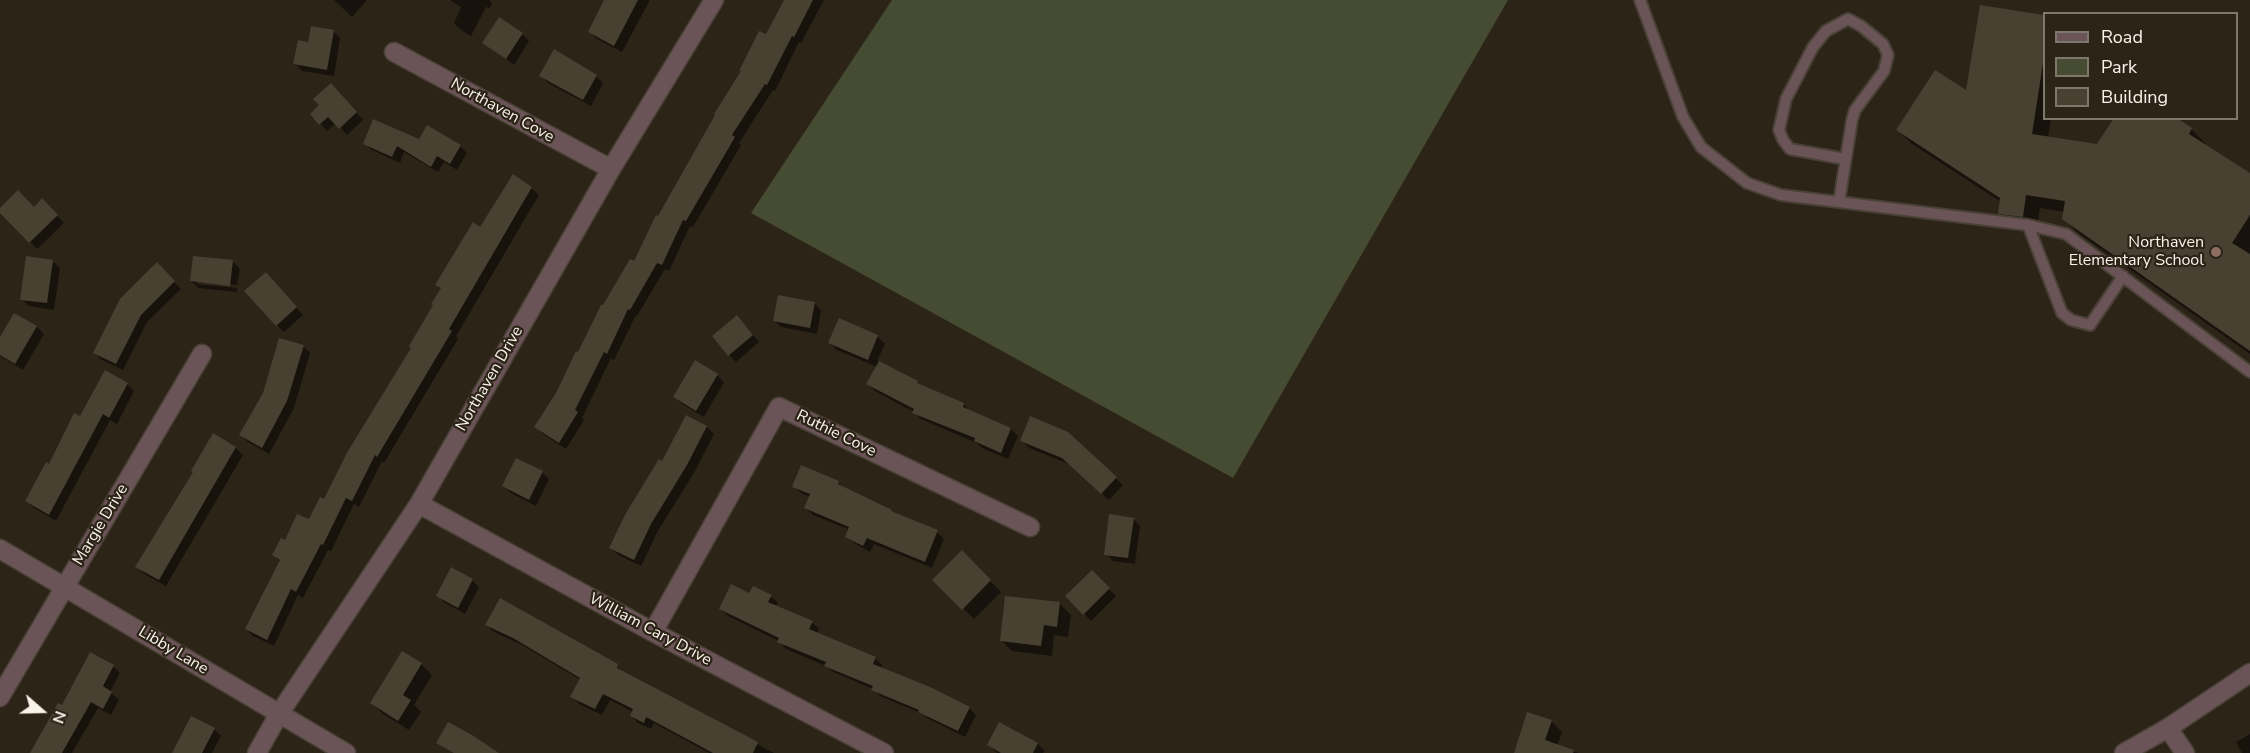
<!DOCTYPE html>
<html>
<head>
<meta charset="utf-8">
<style>
	body { margin:0 }
	#map { position:relative; width:2250px; height:753px; overflow:hidden; background:#2c2417; font-family:"Nunito Sans",sans-serif }
	canvas { display:block }
	.legend { position:absolute; left:2043px; top:12px; width:195px; height:108px; box-sizing:border-box; background:#2c2417; border:2px solid #7e776b; margin:0; padding:8px 10px; list-style:none; font-size:18px; color:#f9f3ea }
	.legend li { display:flex; align-items:center; gap:12px; height:30px }
	.legend b { width:30px; border:2px solid #7e776b }
	.north { position:absolute; left:12px; top:681px; width:60px; height:60px; -webkit-text-stroke:4px #2c2417; paint-order:stroke; rotate:110deg; font-size:16px; font-weight:700; line-height:24px; text-align:center; color:#f9f3ea }
	.north::after { content:''; display:block; margin:auto; width:21px; height:27px; background:#f9f3ea; clip-path:polygon(50% 0,100% 100%,50% 72%,0 100%) }
</style>
</head>
<body>
<div id="map">
<canvas width="2250" height="753"></canvas>
<ul class="legend">
<li><b style="height:8px;background:#6b5458"></b>Road</li>
<li><b style="height:16px;background:#464c32"></b>Park</li>
<li><b style="height:16px;background:#484031"></b>Building</li>
</ul>
<div class="north">N</div>
</div>
<script>
const ctx = document.querySelector('canvas').getContext('2d');
ctx.lineJoin = 'round';
function fillPath(path, color) {
  ctx.fillStyle = color;
  ctx.fill(path, 'evenodd');
}
function shape(rows) {
  const path = new Path2D();
  for (const r of rows) {
    path.moveTo(r[0], r[1]);
    for (let i = 2; i < r.length; i += 2) path.lineTo(r[i], r[i + 1]);
  }
  return path;
}
function strokePath(path, color, width, dash) {
  ctx.strokeStyle = color;
  ctx.lineWidth = width;
  ctx.lineCap = dash ? 'butt' : 'round';
  ctx.setLineDash(dash || []);
  ctx.stroke(path);
}
function drawText(font, color, halo, rows, align = 'center') {
  ctx.font = font + ' "Nunito Sans",sans-serif';
  ctx.lineWidth = 4.5;
  ctx.setLineDash([]);
  ctx.textBaseline = 'middle';
  ctx.strokeStyle = halo;
  ctx.fillStyle = color;
  for (const [text, x, y, turn = 0] of rows) {
    ctx.save();
    ctx.translate(x, y);
    ctx.rotate((+turn || 0) * Math.PI / 180);
    ctx.textAlign = isNaN(turn) ? turn : align;
    if (halo) ctx.strokeText(text, 0, 0);
    ctx.fillText(text, 0, 0);
    ctx.restore();
  }
}
fillPath(shape([
	[892,0,1508,0,1233,478,751,213]
]), '#464c32');
fillPath(shape([
	[334,0,367,0,352,17],
	[450,0,489,0,492,4,490,8,486,7,471,36,461,30,454,23,461,7],
	[609,0,650,0,622,52,597,39,590,32],
	[786,0,824,0,801,43,799,42,775,91,773,90,739,143,741,145,693,227,690,226,669,271,665,269,637,316,636,315,614,360,611,358,582,418,584,420,566,449,543,434,536,427,635,264,658,218,767,36],
	[1981,7,2044,17,2044,118,2051,118,2048,138,2098,146,2174,118,2192,130,2206,144,2205,145,2250,175,2250,354,2078,233,2064,218,2065,212,2040,208,2037,230,2013,227,1999,213,2001,202,1912,144,1898,130,1967,92],
	[333,31,340,38,334,76,302,71,295,63,309,44],
	[522,34,529,41,514,65,484,43],
	[541,76,596,76,603,83,591,106,548,83],
	[338,92,363,120,347,135,336,123,327,131,312,114],
	[419,141,460,146,467,153,457,170,444,162,438,172,404,152,400,163,372,150,364,143],
	[531,188,539,195,456,336,458,339,384,463,382,461,359,507,354,504,331,551,328,550,303,598,298,595,274,646,253,636,246,629,280,562,274,555,309,521,325,501,412,348,442,289,437,285,481,229],
	[42,200,64,223,37,249,0,210,34,209],
	[52,261,60,268,54,310,29,306,22,299],
	[232,261,240,269,237,285,197,281,197,284,237,288,237,292,198,288,191,281],
	[157,264,181,289,147,322,123,370,102,360,95,353],
	[273,281,303,315,284,332,277,325],
	[814,303,821,310,817,334,781,327,774,320],
	[15,315,37,327,44,334,23,370,0,356,0,340],
	[840,320,878,337,885,344,877,361,920,386,964,405,971,412,1011,429,1018,436,1008,459,982,448,977,443,921,419,914,412,875,391,868,384,877,367,837,350,830,343],
	[744,324,759,342,736,362,729,355],
	[303,346,310,353,294,408,269,454,248,442,241,435],
	[717,375,724,382,704,417,682,404,675,397],
	[127,384,134,391,117,424,110,420,56,521,34,508,27,501,81,418],
	[687,417,707,427,714,434,695,471,658,531,641,566,618,555,611,547,663,463],
	[1067,433,1123,485,1109,500,1071,465,1029,448,1022,441],
	[214,435,236,448,243,455,166,586,144,574,137,567,195,472],
	[517,460,542,472,549,479,536,506,511,493,504,486],
	[838,482,845,489,894,514,937,532,944,539,932,568,874,544,870,552,854,543,846,536,850,530,813,515,806,508,810,497,801,493,794,486],
	[1133,519,1140,526,1135,564,1113,561,1106,554],
	[962,552,1001,592,974,619,934,580],
	[1092,572,1116,596,1091,621,1067,596],
	[472,580,479,587,465,614,445,603,438,596],
	[750,595,771,596,778,603,776,607,812,622,819,629,817,634,875,658,882,665,881,669,969,708,976,715,965,737,927,718,923,714,880,696,873,689,833,672,826,666,786,649,779,641,728,616,721,609],
	[1007,598,1060,604,1071,615,1068,637,1054,635,1052,656,1012,651,1001,640],
	[487,625,617,666,624,673,774,753,709,753,654,723,651,729,638,723,631,716,633,712,610,700,602,715,579,704,572,696,581,680,522,645,494,632],
	[91,654,113,666,120,673,110,692,119,700,111,715,98,708,72,753,31,753,62,707],
	[421,664,432,675,414,705,421,712,409,730,383,714,372,703],
	[1551,721,1562,732,1557,746,1579,753,1516,753],
	[214,729,221,736,212,753,174,753],
	[2250,734,2250,753,2242,753,2236,742],
	[1038,744,1045,751,1043,753,997,753,989,745]
]), '#0007');
fillPath(shape([
	[604,0,638,0,614,46,588,32],
	[784,0,813,0,794,37,792,36,767,85,765,84,732,135,735,137,686,221,683,220,662,265,657,263,630,310,628,309,607,354,604,352,575,410,578,412,559,443,534,427,556,393,576,351,578,352,601,305,603,305,630,259,634,261,656,215,658,216,715,115,714,114,741,71,739,71,759,31,766,34],
	[1980,5,2044,15,2044,57,2032,134,2097,144,2114,118,2177,118,2192,128,2189,134,2250,173,2250,215,2232,243,2250,254,2250,351,2062,219,2065,201,2026,195,2023,217,1998,214,2000,198,1896,130,1935,70,1966,90],
	[499,17,523,33,506,59,482,43],
	[311,26,334,30,327,70,293,64,298,40,308,42],
	[554,49,597,75,583,100,539,76],
	[331,83,357,112,339,129,328,117,319,125,310,114,319,105,313,99],
	[373,119,419,139,427,125,461,145,450,164,437,156,431,167,397,146,392,157,363,144],
	[513,174,532,187,449,329,452,331,377,457,375,455,352,501,346,498,323,545,321,544,296,592,291,589,267,640,245,629,280,560,272,555,281,538,285,540,297,514,309,519,320,497,324,499,348,451,411,348,409,346,433,305,431,304,441,288,435,285,473,222,480,227],
	[18,190,34,207,42,198,58,215,29,243,0,213,0,208],
	[26,256,53,260,47,303,20,300],
	[193,256,233,260,230,286,190,281],
	[157,262,175,281,141,315,116,364,93,353,120,299],
	[266,272,297,307,276,326,244,291],
	[778,295,815,302,810,328,773,321],
	[14,313,37,326,15,364,0,355,0,337],
	[737,315,753,335,728,356,712,336],
	[839,318,878,335,868,360,828,343],
	[279,338,304,345,287,401,262,448,239,435,263,393],
	[695,360,718,374,696,411,673,397],
	[879,361,918,381,917,383,964,403,963,407,1011,428,1001,453,974,441,975,438,912,413,914,409,866,384],
	[105,370,128,383,109,418,103,414,49,515,25,501,46,462,49,464,74,413,80,416],
	[686,415,707,426,687,465,651,524,634,560,609,548,626,513,659,459,662,461],
	[1030,416,1068,432,1117,477,1101,494,1062,458,1020,441],
	[213,433,236,447,159,580,135,567,193,472,191,471],
	[516,458,543,471,529,500,502,486],
	[801,465,839,481,838,484,892,510,891,511,938,530,925,562,867,538,863,546,845,537,849,527,804,508,810,494,792,487],
	[1109,514,1134,518,1128,558,1104,555],
	[962,550,991,580,962,610,932,580],
	[451,567,473,579,458,608,436,596],
	[1092,570,1110,588,1083,615,1065,596],
	[731,584,749,593,753,586,772,595,768,602,813,621,809,629,876,657,873,664,930,687,970,707,958,731,918,712,919,710,871,690,873,686,824,666,826,662,777,642,779,638,719,609],
	[1005,596,1060,602,1057,627,1044,625,1041,646,1000,641],
	[500,598,618,664,617,668,758,742,753,753,713,753,646,717,644,723,630,716,633,709,603,694,595,709,570,697,580,678,513,638,485,625],
	[402,651,422,663,403,695,411,700,398,721,370,703],
	[90,652,114,665,103,686,112,692,103,709,91,702,62,753,30,753,58,703,62,705],
	[1527,712,1552,720,1545,740,1574,750,1573,753,1514,753],
	[191,716,215,728,202,753,172,753],
	[448,722,472,735,499,753,454,753,436,743],
	[999,722,1038,743,1033,753,1001,753,987,745]
]), '#484031');
const service = shape([
	[1640,0,1683,117,1701,147,1747,183,1781,195,2028,225,2066,234,2250,372],
	[1839,202,1852,120,1855,110,1884,71,1888,55,1883,44,1861,26,1848,19,1826,31,1813,47,1786,99,1779,130,1783,140,1790,149,1845,159],
	[2028,225,2062,313,2071,320,2090,325,2123,276]
]);
const minor = shape([
	[394,52,611,169],
	[419,504,653,632,884,753],
	[0,549,346,753],
	[653,632,779,407,1030,527],
	[0,697,202,354],
	[2168,728,2185,753],
	[257,753,279,714,419,504,611,169,714,0]
]);
const tertiary = shape([
	[2124,753,2168,728,2250,673]
]);
strokePath(service, '#494135', 14);
strokePath(minor, '#494135', 21);
strokePath(tertiary, '#494135', 21);
strokePath(service, '#6b5458', 10);
strokePath(minor, '#6b5458', 18);
strokePath(tertiary, '#6b5458', 18);
for (const [x, y, r, color] of [
	[2216,252,6,"#8d6e63"]
]) {
  const dot = new Path2D();
  dot.arc(x, y, r, 0, 2 * Math.PI);
  ctx.fillStyle = color;
  ctx.fill(dot);
  strokePath(dot, '#2c2417', 2);
}
drawText('16px', '#f9f3ea', '#2c2417', [
	["Northaven Cove",502,111,29],
	["Northaven Drive",490,379,-60],
	["Ruthie Cove",836,434,26],
	["Margie Drive",101,525,-59],
	["William Cary Drive",650,630,28],
	["Libby Lane",173,651,31]
]);
drawText('16px', '#f9f3ea', '#2c2417', [
	["Northaven",2204,243],
	["Elementary School",2204,261]
], 'right');
</script>
</body>
</html>
